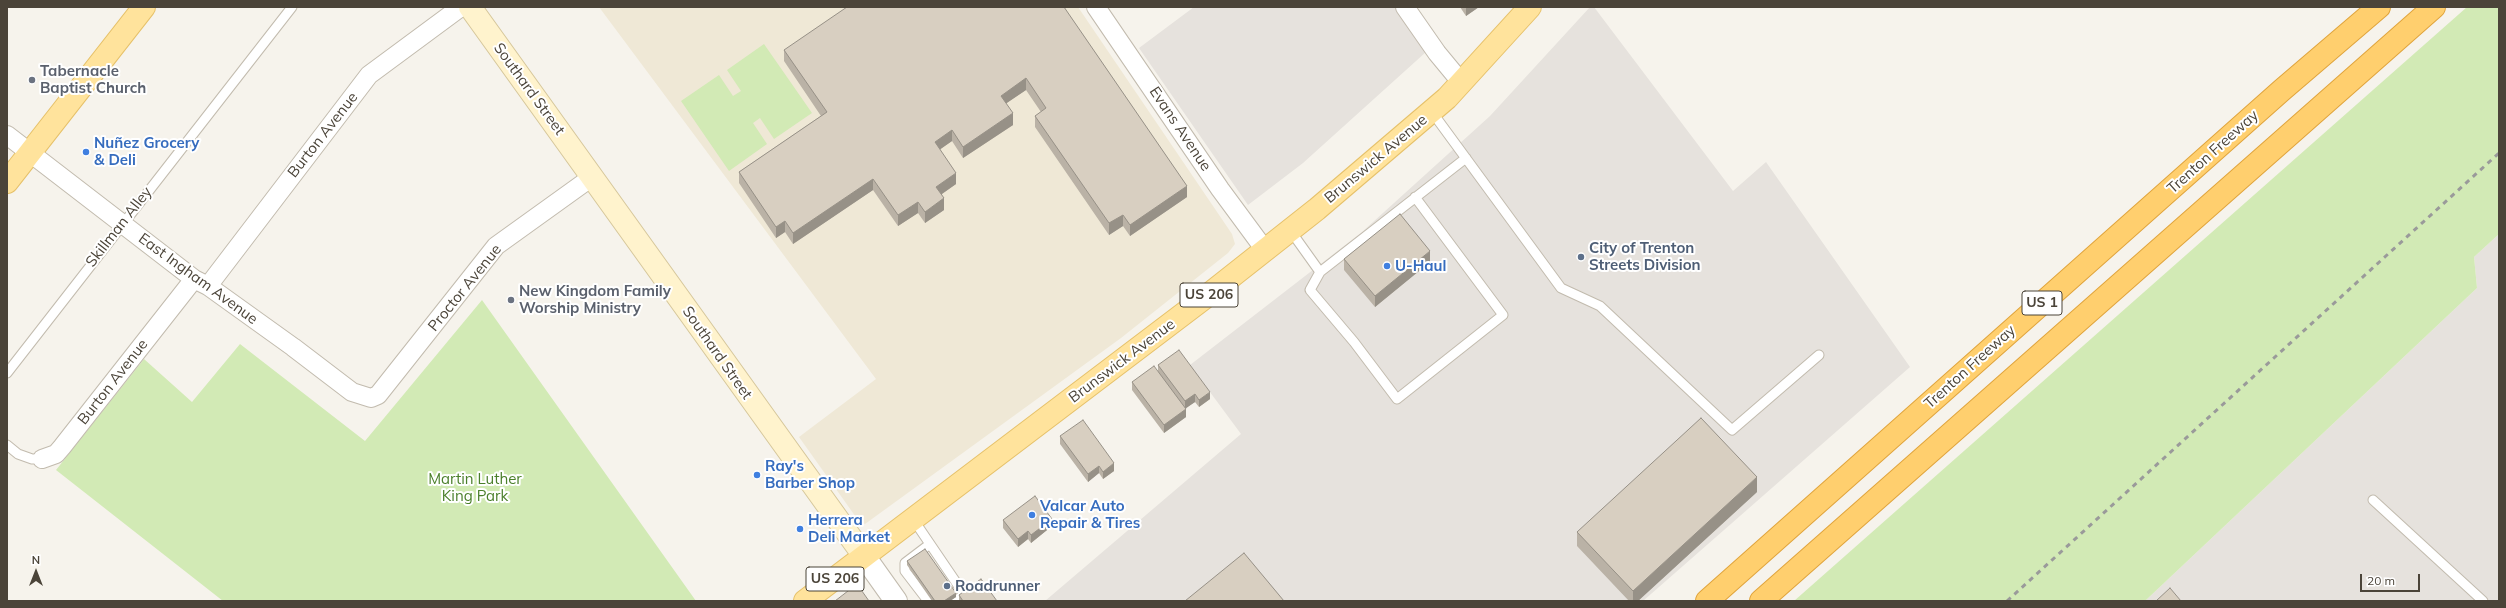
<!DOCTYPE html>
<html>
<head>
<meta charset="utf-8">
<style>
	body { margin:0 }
	#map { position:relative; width:2506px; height:608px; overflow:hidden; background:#f6f3ec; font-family:Mulish,sans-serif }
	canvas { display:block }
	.frame { position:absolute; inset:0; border:8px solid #4b4439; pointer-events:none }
	.north { position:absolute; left:16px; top:552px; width:40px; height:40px; -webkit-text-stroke:3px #fff; paint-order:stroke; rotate:0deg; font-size:11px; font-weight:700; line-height:16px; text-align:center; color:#4b4439 }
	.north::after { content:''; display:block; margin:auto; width:14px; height:18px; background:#4b4439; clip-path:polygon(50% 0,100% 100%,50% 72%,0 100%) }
	.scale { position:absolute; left:2360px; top:574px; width:60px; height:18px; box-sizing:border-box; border:2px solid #4b4439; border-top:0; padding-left:5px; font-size:12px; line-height:14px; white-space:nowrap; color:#4b4439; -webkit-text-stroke:3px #fff; paint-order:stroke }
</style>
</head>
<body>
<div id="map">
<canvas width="2506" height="608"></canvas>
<div class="frame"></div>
<div class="north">N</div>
<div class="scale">20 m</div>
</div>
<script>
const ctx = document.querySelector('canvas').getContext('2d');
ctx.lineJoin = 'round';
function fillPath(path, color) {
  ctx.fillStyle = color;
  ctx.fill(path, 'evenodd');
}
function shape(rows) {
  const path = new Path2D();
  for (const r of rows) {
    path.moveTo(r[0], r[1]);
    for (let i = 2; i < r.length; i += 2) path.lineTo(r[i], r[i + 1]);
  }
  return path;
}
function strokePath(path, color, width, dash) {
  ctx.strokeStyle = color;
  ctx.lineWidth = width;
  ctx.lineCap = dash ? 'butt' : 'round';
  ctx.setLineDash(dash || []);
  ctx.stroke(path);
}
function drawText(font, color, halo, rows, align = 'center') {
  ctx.font = font + ' Mulish,sans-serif';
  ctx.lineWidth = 4;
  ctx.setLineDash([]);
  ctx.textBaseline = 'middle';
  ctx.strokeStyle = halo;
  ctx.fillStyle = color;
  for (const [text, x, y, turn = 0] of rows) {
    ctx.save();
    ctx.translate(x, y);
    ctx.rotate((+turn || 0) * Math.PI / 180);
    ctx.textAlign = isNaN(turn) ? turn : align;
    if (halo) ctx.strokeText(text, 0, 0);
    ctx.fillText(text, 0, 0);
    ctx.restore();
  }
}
fillPath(shape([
	[1194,7,1416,7,1438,39,1426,52,1303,163,1248,205,1139,48],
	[1590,7,1594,7,1733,191,1766,162,1910,367,1643,601,1045,601,1241,434,1190,365,1362,232,1490,116],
	[2499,234,2499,601,2145,601,2477,288,2474,257]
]), '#e6e2dd');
fillPath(shape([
	[599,7,1078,7,1232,234,1235,244,1228,253,1121,338,865,524,858,520,799,437,876,379]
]), '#efe8d6');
fillPath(shape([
	[2467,7,2499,7,2499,234,2474,257,2477,288,2145,601,1794,601],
	[764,44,812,113,774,139,760,118,753,123,767,144,729,171,681,101,719,75,733,96,741,91,727,70],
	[482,300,696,601,223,601,56,470,144,359,192,402,240,344,365,441]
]), '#d2eab5');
const service = shape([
	[1432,112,1561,288,1600,306,1732,430,1819,355],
	[1290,230,1320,272,1466,158],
	[1320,272,1310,290,1354,342,1397,399,1503,315,1415,197],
	[7,373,292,7],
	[7,445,18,454,32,459,42,459],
	[2373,500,2483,601],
	[913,519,964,594,956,601],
	[928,601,905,571,905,563,930,544]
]);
const minor = shape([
	[1096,7,1220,189,1265,250],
	[1405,7,1437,53,1461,82],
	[7,135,194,279,208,286,293,347,352,392,371,398,378,395,496,246,592,177],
	[208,286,369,75,461,7],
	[42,459,56,454,62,447,194,279]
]);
const tertiary = shape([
	[864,556,896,601]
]);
const secondary = shape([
	[470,7,864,556]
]);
const primary = shape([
	[7,182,144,7],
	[805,601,1203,299,1317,209,1447,98,1530,7]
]);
const motorway = shape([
	[1707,601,2282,90,2379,7],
	[1761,601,2434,7]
]);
strokePath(service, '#c2bbae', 11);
strokePath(minor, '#c2bbae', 20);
strokePath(tertiary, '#c2bbae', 24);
strokePath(secondary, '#d6c79b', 24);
strokePath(primary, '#e6c16a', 24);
strokePath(motorway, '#e0a43c', 24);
strokePath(service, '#fff', 9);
strokePath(minor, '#fff', 18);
strokePath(tertiary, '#fff', 22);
strokePath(secondary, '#fff3cd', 22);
strokePath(primary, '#ffe39c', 22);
strokePath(motorway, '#ffcf6e', 22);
strokePath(shape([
	[2007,601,2499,153]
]), '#9a9a9a', 3, [5, 5]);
fillPath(shape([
	[1064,7,1187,197,1130,236,1123,226,1109,235,1035,127,1035,116,1041,112,1026,90,1006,103,1013,125,963,158,952,141,940,149,956,184,942,194,944,210,925,223,918,213,898,226,873,190,793,244,785,232,776,238,739,183,739,172,821,116,784,61,784,50],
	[1460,7,1479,7,1466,16],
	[1344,259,1430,262,1375,307,1344,270],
	[1158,365,1210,399,1199,407,1195,402,1185,408,1186,417,1164,433,1132,390,1132,382,1158,372],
	[1060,436,1114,471,1103,479,1099,473,1088,482,1060,444],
	[1757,492,1638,601,1629,601,1577,546,1577,532],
	[1003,520,1052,526,1031,543,1028,539,1018,547,1003,528],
	[907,561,956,597,950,601,932,601,907,565],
	[959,595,997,601,959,601]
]), '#bab2a6');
fillPath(shape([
	[1467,7,1479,7,1466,16,1466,8],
	[1026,78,1026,90,1001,107,1001,96],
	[1013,113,1013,125,963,158,963,147],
	[952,130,952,141,935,153,935,142],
	[956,173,956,184,936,198,936,187],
	[873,179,873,190,793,244,793,233],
	[1187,186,1187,197,1130,236,1130,225],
	[944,198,944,210,925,223,925,212],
	[918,202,918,213,898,226,898,215],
	[1123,215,1123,226,1109,235,1109,223],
	[785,221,785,232,776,238,776,227],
	[1430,251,1430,262,1375,307,1375,296],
	[1210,392,1210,399,1199,407,1199,400],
	[1195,394,1195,402,1185,409,1185,401],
	[1186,409,1186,417,1164,433,1164,425],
	[1114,463,1114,471,1103,479,1103,472],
	[1099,466,1099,473,1088,482,1088,474],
	[1757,477,1757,492,1638,601,1633,601,1633,591],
	[1052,519,1052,526,1031,543,1031,535],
	[1028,531,1028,539,1018,547,1018,539],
	[956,593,956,597,950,601,944,601]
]), '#979187');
const building = shape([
	[847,7,1064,7,1187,186,1130,225,1123,215,1109,223,1035,116,1046,108,1026,78,1001,96,1013,113,963,147,952,130,935,142,956,173,936,187,944,198,925,212,918,202,898,215,873,179,793,233,785,221,776,227,739,172,827,112,784,50,847,7],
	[1400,214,1430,251,1375,296,1344,259,1400,214],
	[1179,350,1210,392,1199,400,1195,394,1185,401,1158,365,1179,350],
	[1154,366,1186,409,1164,425,1132,382,1154,366],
	[1701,418,1757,477,1633,591,1577,532,1701,418],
	[1083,420,1114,463,1103,472,1099,466,1088,474,1060,436,1083,420],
	[1035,496,1052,519,1031,535,1028,531,1018,539,1003,520,1035,496],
	[925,549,956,593,944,601,935,601,907,561,925,549],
	[1244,553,1284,601,1185,601,1244,553],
	[981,579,997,601,963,601,959,595,981,579],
	[857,584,869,601,835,601,857,584],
	[2170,588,2181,601,2156,601,2170,588]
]);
fillPath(building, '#d8cfc1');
strokePath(building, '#979187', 1);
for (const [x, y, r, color] of [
	[32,80,4,"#6b7280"],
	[86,152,4,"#3f7fe0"],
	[1581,257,4,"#5c6f8a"],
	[1387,266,4,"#3f7fe0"],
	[511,300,4,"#6b7280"],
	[757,475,4,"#3f7fe0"],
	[1032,515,4,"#3f7fe0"],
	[800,529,4,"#3f7fe0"],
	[947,586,4,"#5c6f8a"]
]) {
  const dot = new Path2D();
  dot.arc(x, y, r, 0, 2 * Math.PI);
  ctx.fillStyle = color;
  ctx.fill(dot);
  strokePath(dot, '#fff', 1.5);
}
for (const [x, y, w] of [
	[1209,295,58],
	[2042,303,40],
	[835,579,58]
]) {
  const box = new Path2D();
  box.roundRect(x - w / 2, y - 12, w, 24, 3);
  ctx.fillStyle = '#fff';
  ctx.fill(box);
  strokePath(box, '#4b4439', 1);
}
drawText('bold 14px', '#4b4439', null, [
	["US 206",1209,295],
	["US 1",2042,303],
	["US 206",835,579]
]);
drawText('bold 15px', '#5b616d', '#fff', [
	["Tabernacle",40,71],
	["Baptist Church",40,88],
	["New Kingdom Family",519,291],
	["Worship Ministry",519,308]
], 'left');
drawText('15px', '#4b4439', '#fff', [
	["Southard Street",529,89,54],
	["Evans Avenue",1180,129,56],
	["Burton Avenue",323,135,-52],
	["Trenton Freeway",2213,152,-42],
	["Brunswick Avenue",1376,159,-40],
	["Skillman Alley",119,227,-52],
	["East Ingham Avenue",198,279,36],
	["Proctor Avenue",465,288,-51],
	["Southard Street",717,353,55],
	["Brunswick Avenue",1122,361,-37],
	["Trenton Freeway",1970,367,-42],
	["Burton Avenue",113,382,-52]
]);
drawText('bold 15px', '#366cbe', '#fff', [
	["Nuñez Grocery",94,143],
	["& Deli",94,160],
	["U-Haul",1395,266],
	["Ray's",765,466],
	["Barber Shop",765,483],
	["Valcar Auto",1040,506],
	["Repair & Tires",1040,523],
	["Herrera",808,520],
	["Deli Market",808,537]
], 'left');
drawText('bold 15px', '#4e5e75', '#fff', [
	["City of Trenton",1589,248],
	["Streets Division",1589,265],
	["Roadrunner",955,586]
], 'left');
drawText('15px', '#4a7f2a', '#fff', [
	["Martin Luther",475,479],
	["King Park",475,496]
]);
</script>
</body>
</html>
